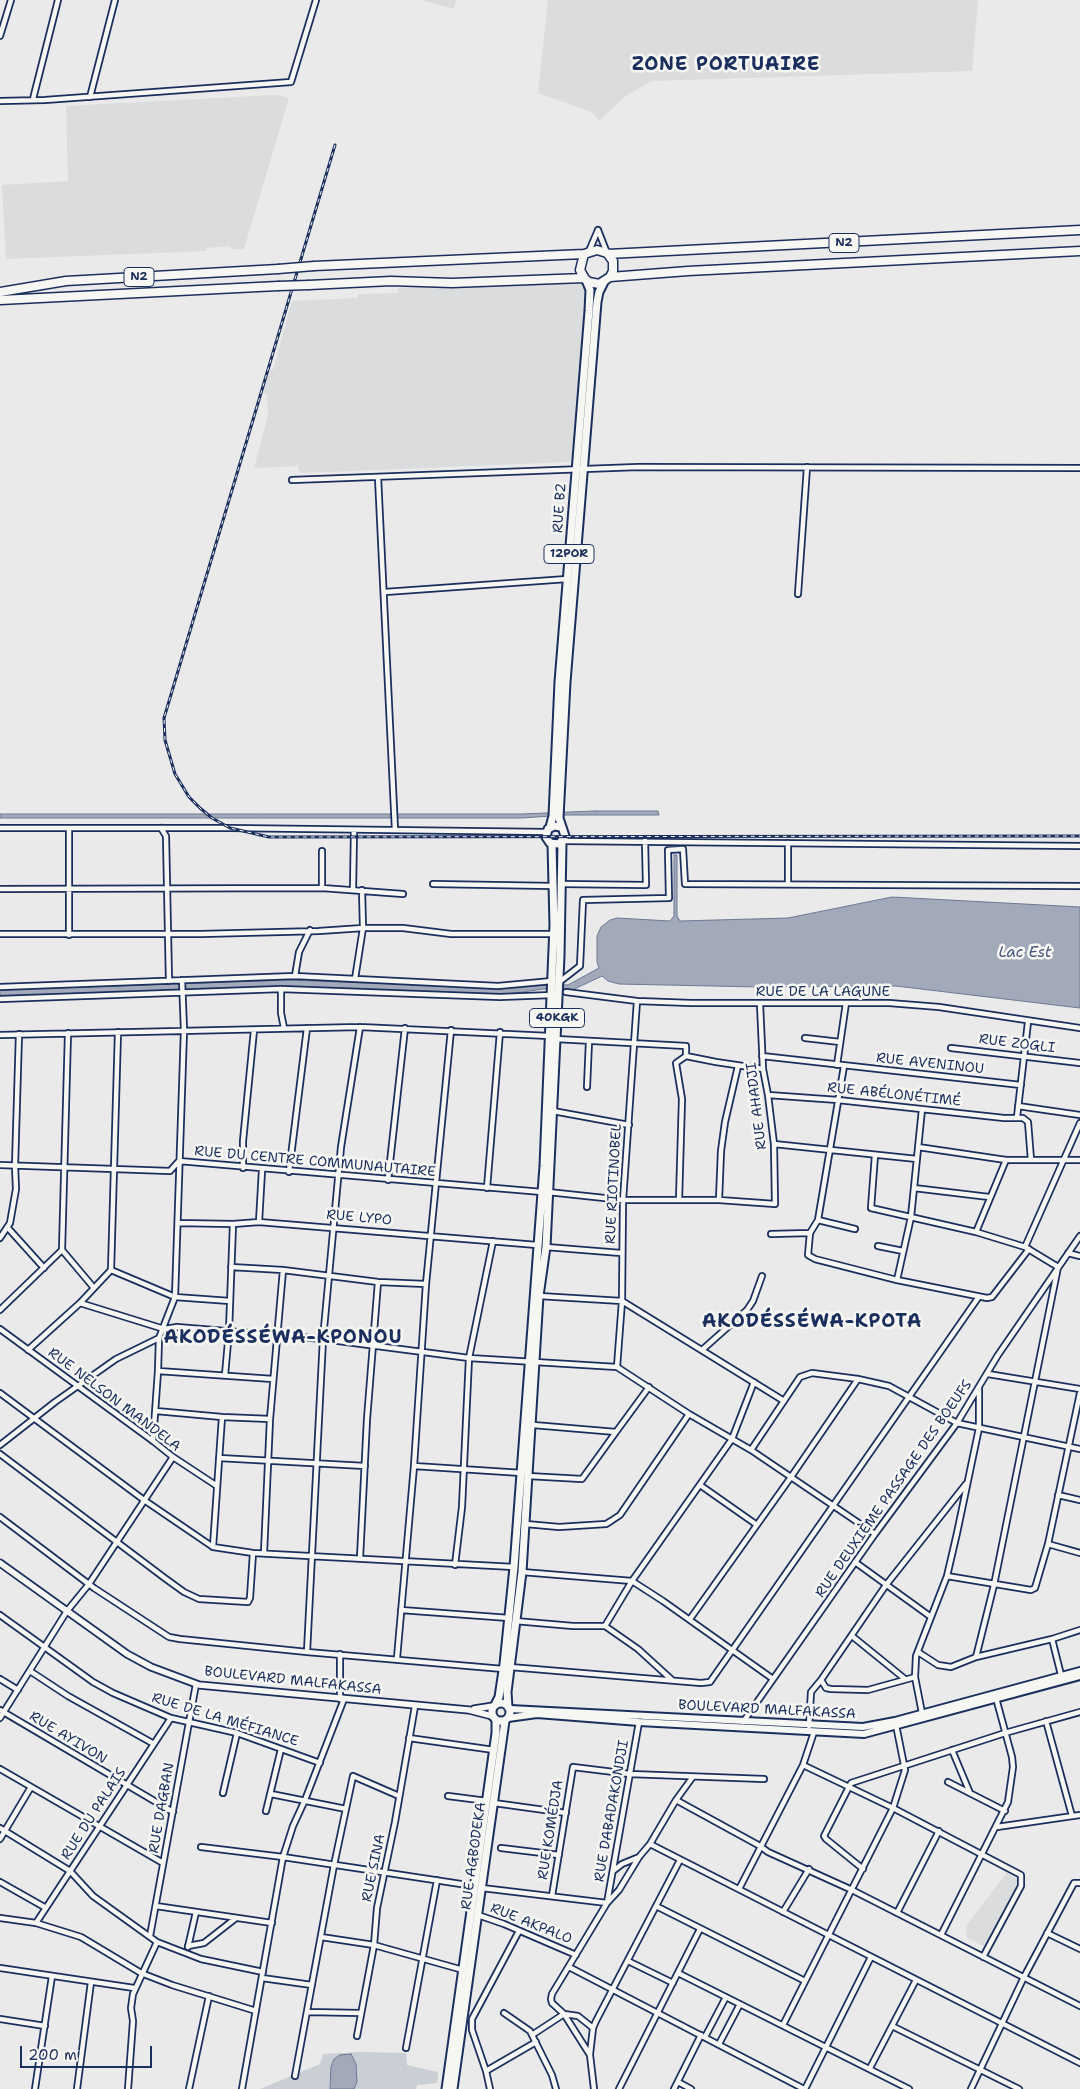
<!DOCTYPE html>
<html>
<head>
<meta charset="utf-8">
<style>
	body { margin:0 }
	#map { position:relative; width:1080px; height:2089px; overflow:hidden; background:#e9eae9; font-family:"Shantell Sans",sans-serif }
	canvas { display:block }
	.scale { position:absolute; left:20px; top:2046px; width:132px; height:22px; box-sizing:border-box; border:2px solid #1b2f5e; border-top:0; padding-left:6px; font-size:15px; line-height:18px; white-space:nowrap; color:#1b2f5e; -webkit-text-stroke:4px #f6f6f2; paint-order:stroke }
</style>
</head>
<body>
<div id="map">
<canvas width="1080" height="2089"></canvas>
<div class="scale">200 m</div>
</div>
<script>
const ctx = document.querySelector('canvas').getContext('2d');
ctx.lineJoin = 'round';
function fillPath(path, color) {
  ctx.fillStyle = color;
  ctx.fill(path, 'evenodd');
}
function shape(rows) {
  const path = new Path2D();
  for (const r of rows) {
    if (r.length === 3) {
      path.moveTo(r[0] + r[2], r[1]);
      path.arc(r[0], r[1], r[2], 0, 2 * Math.PI);
      continue;
    }
    path.moveTo(r[0], r[1]);
    for (let i = 2; i < r.length; i += 2) path.lineTo(r[i], r[i + 1]);
  }
  return path;
}
function strokePath(path, color, width, dash) {
  ctx.strokeStyle = color;
  ctx.lineWidth = width;
  ctx.lineCap = dash ? 'butt' : 'round';
  ctx.setLineDash(dash || []);
  ctx.stroke(path);
}
function drawText(font, color, halo, rows, align = 'center') {
  ctx.font = font + ' "Shantell Sans",sans-serif';
  ctx.lineWidth = 5;
  ctx.setLineDash([]);
  ctx.textBaseline = 'middle';
  ctx.strokeStyle = halo;
  ctx.fillStyle = color;
  for (const [text, x, y, turn = 0] of rows) {
    ctx.save();
    ctx.translate(x, y);
    ctx.rotate((+turn || 0) * Math.PI / 180);
    ctx.textAlign = isNaN(turn) ? turn : align;
    if (halo) ctx.strokeText(text, 0, 0);
    ctx.fillText(text, 0, 0);
    ctx.restore();
  }
}
fillPath(shape([
	[421,0,456,0,454,9],
	[548,0,978,0,972,71,652,81,627,95,599,121,592,112,538,93],
	[275,95,289,98,244,249,233,249,229,246,206,248,206,251,6,259,2,185,68,181,66,106],
	[580,279,587,287,572,459,568,462,302,473,298,470,298,466,254,468,268,415,267,394,263,393,270,369,273,370,292,301,358,298,358,294,398,293,398,288],
	[1007,1872,1019,1881,986,1947,967,1938,966,1926]
]), '#dadcde');
fillPath(shape([
	[360,2052,406,2053,407,2065,438,2072,437,2083,417,2085,416,2089,260,2089,320,2064,323,2054]
]), '#caced5');
const water = shape([
	[595,811,658,811,659,815,567,815,521,818,0,818,0,814,521,814,595,811],
	[674,855,677,855,677,916,680,921,788,918,892,897,1080,907,1080,1008,896,986,758,987,619,984,608,981,602,976,570,991,544,989,500,995,284,986,0,997,0,990,287,980,500,988,544,984,568,985,599,968,597,962,597,936,601,927,610,920,617,918,670,921,674,916,674,855],
	[351,2054,356,2064,357,2082,354,2089,330,2089,331,2067,334,2059,340,2055,351,2054]
]);
fillPath(water, '#a2aaba');
strokePath(water, '#6c7995', 1);
const minor = shape([
	[0,36,11,0],
	[90,97,115,0],
	[33,99,58,0],
	[0,101,45,100,291,82,316,0],
	[598,230,607,253],
	[589,251,598,230],
	[378,477,395,830],
	[292,480,638,467,1080,468],
	[385,592,567,579],
	[798,594,807,467],
	[0,828,230,828,547,832],
	[161,828,166,836,169,981],
	[563,841,1080,846],
	[788,843,788,884],
	[322,851,322,888],
	[433,884,554,886],
	[561,884,646,885,645,841],
	[0,889,322,888,403,894],
	[353,890,354,830],
	[0,934,201,934,319,931,363,928,403,928,451,934,554,934],
	[69,935,69,828],
	[295,976,299,952,310,930],
	[355,979,363,928,362,890],
	[558,983,580,966,583,900,669,898,668,850,683,849,685,884,1080,886],
	[0,987,295,976,498,986,552,981],
	[281,989,281,1013,284,1028],
	[566,992,637,1001,691,1003,889,1003,939,1007,1080,1028],
	[0,999,281,989,500,997,552,995],
	[0,1035,360,1027,549,1036],
	[805,1038,840,1042],
	[556,1039,686,1046,686,1056,676,1063,682,1099,679,1200],
	[951,1048,1080,1063],
	[686,1056,716,1062,763,1069],
	[762,1056,1021,1085],
	[837,1065,846,1003],
	[844,1066,818,1220,810,1233,808,1255,815,1259,897,1280,987,1298,992,1297,1029,1249],
	[587,1087,589,1041],
	[768,1095,838,1100,1004,1118,1023,1118,1028,1122,1031,1160],
	[1018,1106,1080,1115],
	[553,1111,629,1125],
	[1017,1117,1028,1022],
	[774,1144,917,1159],
	[918,1147,1006,1160,1080,1160],
	[875,1155,871,1208,976,1232,1025,1247,1058,1267,994,1585,976,1657],
	[0,1165,170,1171,179,1161,542,1192],
	[243,1168,243,1141,254,1030],
	[289,1172,307,1028],
	[388,1180,405,1028],
	[487,1188,500,1032],
	[914,1188,989,1197],
	[548,1192,623,1200,719,1200,775,1204,774,1144,768,1095,763,1069,760,1004],
	[719,1200,721,1151,725,1122,738,1066],
	[818,1220,855,1229],
	[259,1222,262,1170],
	[178,1223,233,1224,259,1222,537,1245],
	[8,1228,44,1268],
	[976,1232,1006,1160],
	[771,1234,810,1233],
	[0,1238,10,1223,16,1189,15,1166,19,1034],
	[878,1246,903,1251],
	[546,1247,621,1253],
	[1025,1247,1080,1123],
	[62,1250,94,1288],
	[1068,1253,1080,1256],
	[231,1267,283,1270,378,1282,426,1284],
	[111,1270,175,1297,230,1301],
	[897,1280,911,1217,922,1109],
	[539,1296,622,1301,784,1401],
	[80,1303,164,1329,177,1327,323,1339,469,1358,617,1367,689,1414,751,1450,875,1534],
	[0,1310,62,1250,68,1033],
	[0,1329,153,1441,173,1457,217,1486],
	[28,1350,80,1303,111,1270,118,1032],
	[702,1350,747,1310,753,1301,762,1276],
	[617,1367,622,1301,623,1200,637,1001],
	[158,1371,273,1379],
	[988,1374,1080,1389],
	[225,1375,229,1331,233,1224],
	[0,1393,144,1500,213,1547,253,1553,514,1567],
	[156,1411,222,1417,270,1419],
	[533,1425,616,1432,649,1387],
	[153,1441,158,1371,159,1338,175,1297,184,1030,182,980],
	[0,1445,55,1402,116,1359,159,1338],
	[751,1450,800,1377,812,1373,858,1379,889,1386,957,1423,1080,1449],
	[0,1454,166,1579,184,1592,199,1599,248,1602,250,1598,253,1553],
	[219,1458,365,1466],
	[414,1466,522,1473],
	[528,1476,582,1479,616,1432],
	[700,1485,757,1525],
	[1058,1495,1080,1500],
	[0,1517,94,1588,169,1637,180,1639,307,1652,503,1669],
	[526,1524,559,1527,606,1524,611,1521,620,1515,689,1414],
	[1048,1544,1080,1553],
	[213,1547,222,1417],
	[264,1553,270,1419,283,1270],
	[360,1558,367,1419,378,1282],
	[855,1562,931,1617],
	[455,1565,462,1507,469,1358,493,1241],
	[522,1572,632,1581,663,1601,773,1679],
	[947,1576,1031,1590,1035,1588,1048,1544,1080,1393],
	[401,1610,509,1618],
	[0,1615,93,1682,113,1693,171,1718,237,1733,320,1763],
	[690,1619,791,1477,858,1379],
	[515,1621,573,1626,605,1626],
	[852,1636,905,1679],
	[1052,1639,1061,1675],
	[307,1652,323,1339,341,1147,360,1027],
	[918,1652,938,1665,951,1667,976,1657,1052,1639,1080,1630],
	[340,1654,340,1699],
	[397,1658,414,1466,426,1284,451,1030],
	[510,1667,701,1683,710,1682,978,1298],
	[30,1671,68,1696,154,1744],
	[915,1677,868,1690,831,1689,826,1688,821,1680,886,1585,966,1484],
	[0,1679,18,1690],
	[672,1680,638,1649,605,1626,632,1581,732,1439,754,1382],
	[0,1710,173,1812],
	[922,1713,915,1677,916,1656,947,1576,957,1533,979,1428,979,1389],
	[0,1718,67,1611,89,1584,173,1457],
	[1046,1721,1072,1816],
	[743,1722,875,1534,957,1423,998,1355,1080,1236],
	[809,1726,811,1692,821,1680],
	[409,1738,494,1750],
	[952,1750,970,1793],
	[803,1765,893,1808,1021,1875,1021,1886,983,1957],
	[0,1769,163,1863],
	[948,1782,1005,1811],
	[223,1793,237,1733],
	[271,1794,346,1809],
	[448,1796,487,1801],
	[676,1800,760,1846,768,1852,852,1890,1080,2006],
	[494,1803,566,1813],
	[266,1811,281,1749],
	[997,1827,1080,1815],
	[0,1828,70,1871,93,1896,157,1942,201,1959,263,1972],
	[0,1839,31,1787],
	[650,1844,1080,2063],
	[201,1847,283,1857,474,1886],
	[501,1848,559,1855],
	[863,1869,826,1839,824,1836,851,1783,1005,1733,1080,1712],
	[613,1871,622,1864,639,1857],
	[0,1882,46,1908],
	[482,1888,607,1903],
	[739,1889,803,1765,814,1732],
	[552,1896,573,1767,630,1774,764,1779],
	[607,1903,639,1722],
	[156,1906,272,1923],
	[656,1906,805,1981],
	[783,1912,809,1869],
	[897,1913,939,1831],
	[478,1915,504,1924,576,1955],
	[0,1918,36,1923,81,1937,141,1973,172,1985,256,2011],
	[36,1923,171,1718],
	[1047,1933,1080,1949],
	[941,1935,1008,1802,1013,1767,1012,1757,996,1698],
	[150,1936,196,1684],
	[321,1937,374,1945,463,1970],
	[188,1946,204,1943,236,1918],
	[188,1947,196,1912],
	[628,1961,673,1983],
	[569,1967,804,2089],
	[0,1968,134,1988],
	[678,1973,909,2089],
	[262,1978,312,1985],
	[308,2012,360,2013],
	[504,2013,530,2031,552,2075,556,2089],
	[0,2019,45,2026],
	[783,2025,893,1808,905,1770,896,1725],
	[892,2026,1019,2089],
	[532,2035,564,2014,578,2016,593,2028],
	[357,2036,374,1945,377,1908,395,1822,415,1706],
	[705,2037,726,1997],
	[719,2044,740,2004],
	[406,2048,437,1880],
	[590,2054,593,2028,596,2021,680,1860],
	[870,2068,916,1980],
	[486,2071,536,2042],
	[295,2076,334,1865,353,1776,399,1796],
	[678,2082,691,2089],
	[35,2089,52,1976],
	[77,2089,91,1982],
	[128,2089,133,2021,131,2008,133,1994,157,1942],
	[189,2089,209,1996],
	[242,2089,283,1857,293,1826,305,1800,344,1699],
	[490,2089,486,2071,472,2030,472,2019,519,1931],
	[594,2089,590,2055,564,2014,552,2003,551,1999,552,1994,607,1903,619,1890,639,1857,650,1844,676,1800,692,1778],
	[619,2089,700,1929],
	[674,2089,701,2035],
	[805,2089,871,1957],
	[971,2089,1024,1977,1074,1883,1080,1883]
]);
const tertiary = shape([
	[0,1563,127,1654,151,1667,199,1685,469,1710,492,1716],
	[474,1709,493,1706]
]);
const secondary = shape([
	[510,1709,863,1727,895,1721,1080,1671],
	[508,1718,537,1714,639,1722,864,1734,1080,1676]
]);
const primary = shape([
	[550,827,553,816,559,682,589,311,590,290,586,280],
	[561,827,554,826,548,829,546,837,550,843,559,844,565,836,559,818,566,682,597,302,599,292,604,282],
	[501,1712,9],
	[495,1705,499,1697,504,1664,514,1567,544,1166,554,925,552,844],
	[508,1707,507,1692,522,1572,539,1296,546,1247,560,956,562,843],
	[446,2089,496,1733,496,1720],
	[453,2089,505,1721]
]);
const trunk = shape([
	[608,254,1080,230],
	[314,266,584,254,597,250,607,253,613,261,613,271,610,277,599,284,589,282,585,279,580,270,584,254],
	[610,277,688,271,1080,251],
	[309,285,391,281,452,283,584,278],
	[0,292,66,281,278,269],
	[0,300,278,286]
]);
strokePath(minor, '#1b2f5e', 8);
strokePath(tertiary, '#1b2f5e', 9);
strokePath(secondary, '#1b2f5e', 10);
strokePath(primary, '#1b2f5e', 11);
strokePath(trunk, '#1b2f5e', 11);
strokePath(minor, '#f6f6f2', 4.5);
strokePath(tertiary, '#f6f6f2', 5.5);
strokePath(secondary, '#f6f6f2', 6);
strokePath(primary, '#f6f6f2', 7);
strokePath(trunk, '#f6f6f2', 8);
const rail = shape([
	[335,145,164,718,165,740,175,774,189,797,200,808,212,818,230,828,269,837,1080,836]
]);
strokePath(rail, '#1b2f5e', 3);
strokePath(rail, '#f6f6f2', 1, [4]);
const trunkBridge = shape([
	[278,269,314,266],
	[278,286,309,285]
]);
strokePath(trunkBridge, '#1b2f5e', 11, []);
strokePath(trunkBridge, '#f6f6f2', 8);
for (const [x, y, w] of [
	[844,243,30],
	[139,277,30],
	[569,554,50],
	[557,1018,55]
]) {
  const box = new Path2D();
  box.roundRect(x - w / 2, y - 9.5, w, 19, 4);
  ctx.fillStyle = '#f6f6f2';
  ctx.fill(box);
  strokePath(box, '#1b2f5e', 1);
}
drawText('bold 12px', '#1b2f5e', null, [
	["N2",844,243],
	["N2",139,277],
	["12POR",569,554],
	["40KGK",557,1018]
]);
drawText('14px', '#1b2f5e', '#f6f6f2', [
	["RUE B2",560,508,-86],
	["RUE DE LA LAGUNE",823,992],
	["RUE ZOGLI",1017,1044,7],
	["RUE AVENINOU",930,1064,6],
	["RUE ABÉLONÉTIMÉ",894,1095,6],
	["RUE AHADJI",757,1106,-97],
	["RUE DU CENTRE COMMUNAUTAIRE",315,1162,5],
	["RUE RIOTINOBEL",614,1184,-87],
	["RUE LYPO",359,1218,5],
	["RUE NELSON MANDELA",114,1400,37],
	["RUE DEUXIÈME PASSAGE DES BOEUFS",894,1489,-55],
	["BOULEVARD MALFAKASSA",293,1681,6],
	["BOULEVARD MALFAKASSA",767,1710,3],
	["RUE DE LA MÉFIANCE",225,1720,17],
	["RUE AYIVON",68,1738,31],
	["RUE DAGBAN",162,1808,-80],
	["RUE DABADAKONDJI",612,1811,-80],
	["RUE DU PALAIS",94,1814,-57],
	["RUE KOMÉDJA",551,1830,-81],
	["RUE AGBODEKA",474,1856,-82],
	["RUE SINA",374,1868,-78],
	["RUE AKPALO",531,1924,22]
]);
drawText('italic 15px', '#44547a', '#f6f6f2', [
	["Lac Est",1025,953]
]);
ctx.letterSpacing = '1px';
drawText('bold 19px', '#1b2f5e', '#f6f6f2', [
	["ZONE PORTUAIRE",726,65],
	["AKODÉSSÉWA-KPOTA",812,1322],
	["AKODÉSSÉWA-KPONOU",283,1338]
]);
ctx.letterSpacing = '0px';
</script>
</body>
</html>
